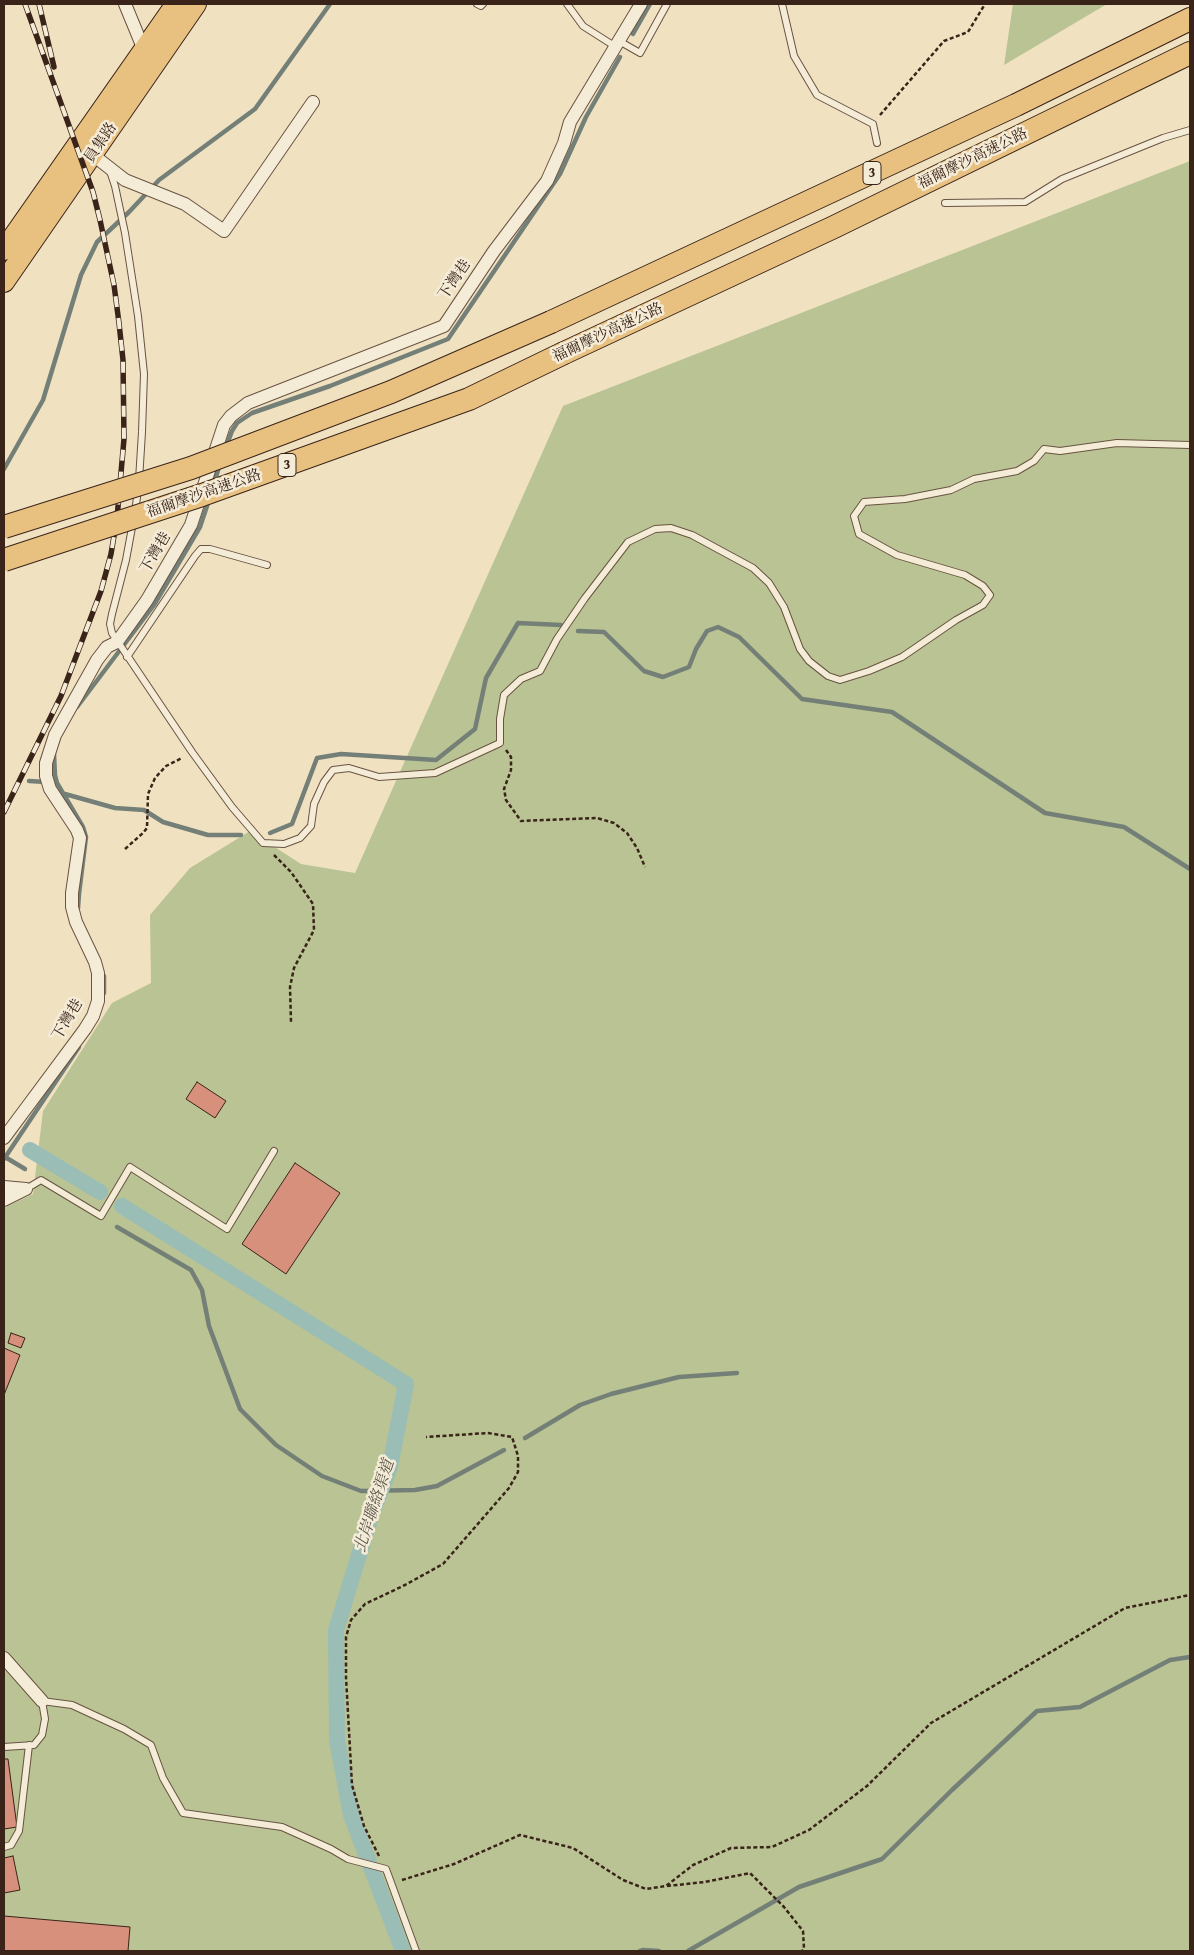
<!DOCTYPE html>
<html>
<head>
<meta charset="utf-8">
<style>
	body { margin:0 }
	#map { position:relative; width:1194px; height:1955px; overflow:hidden; background:#f0e1c1; font-family:"Gentium Book Plus",serif }
	canvas { display:block }
	.frame { position:absolute; inset:0; border:5px solid #3a2419; pointer-events:none }
</style>
</head>
<body>
<div id="map">
<canvas width="1194" height="1955"></canvas>
<div class="frame"></div>
</div>
<script>
const ctx = document.querySelector('canvas').getContext('2d');
ctx.lineJoin = 'round';
function fillPath(path, color) {
  ctx.fillStyle = color;
  ctx.fill(path, 'evenodd');
}
function shape(rows) {
  const path = new Path2D();
  for (const r of rows) {
    path.moveTo(r[0], r[1]);
    for (let i = 2; i < r.length; i += 2) path.lineTo(r[i], r[i + 1]);
  }
  return path;
}
function strokePath(path, color, width, dash) {
  ctx.strokeStyle = color;
  ctx.lineWidth = width;
  ctx.lineCap = dash ? 'butt' : 'round';
  ctx.setLineDash(dash || []);
  ctx.stroke(path);
}
function drawText(font, color, halo, rows, align = 'center') {
  ctx.font = font + ' "Gentium Book Plus","Noto Serif TC",serif';
  ctx.lineWidth = 5;
  ctx.setLineDash([]);
  ctx.textBaseline = 'middle';
  ctx.strokeStyle = halo;
  ctx.fillStyle = color;
  for (const [text, x, y, turn = 0] of rows) {
    ctx.save();
    ctx.translate(x, y);
    ctx.rotate((+turn || 0) * Math.PI / 180);
    ctx.textAlign = isNaN(turn) ? turn : align;
    if (halo) ctx.strokeText(text, 0, 0);
    ctx.fillText(text, 0, 0);
    ctx.restore();
  }
}
fillPath(shape([
	[1013,4,1107,4,1004,65],
	[1190,161,1190,1951,4,1951,4,1208,33,1194,43,1111,112,1003,151,983,150,915,190,868,250,831,301,864,355,873,563,406]
]), '#b9c393');
strokePath(shape([
	[633,34,650,4],
	[226,447,232,431,237,423,252,413,330,386,448,339,560,174,586,117,620,57],
	[4,469,43,400,81,275,97,242,129,212,159,180,255,109,330,4],
	[214,483,220,464],
	[578,631,604,632,644,671,663,677,689,667,696,649,707,631,718,627,739,637,802,699,892,712,1045,813,1124,827,1190,869],
	[77,707,154,605,200,527,209,500],
	[54,754,55,775,57,783,83,827,86,837,79,894,78,908],
	[29,781,46,782],
	[65,794,115,808,144,810,163,822,208,835,241,835],
	[270,833,292,824,317,758,341,754,436,760,475,729,486,678,518,623,561,625],
	[104,976,104,993],
	[5,1157,25,1169],
	[4,1159,79,1047],
	[117,1227,191,1270,202,1290,209,1326,240,1409,276,1445,322,1476,361,1491,415,1490,437,1486,504,1450],
	[525,1438,580,1405,611,1394,679,1377,737,1373],
	[640,1951,643,1950,659,1951],
	[688,1951,799,1887,882,1859,952,1790,1037,1711,1080,1707,1170,1660,1190,1657]
]), '#748077', 4.5);
strokePath(shape([
	[30,1150,100,1192],
	[122,1206,406,1384,390,1467,371,1516,336,1630,337,1740,351,1815,403,1951]
]), '#9abdb6', 16);
const building = shape([
	[197,1082,226,1101,215,1118,186,1099,197,1082],
	[295,1163,340,1193,286,1274,242,1244,295,1163],
	[11,1333,25,1338,21,1348,8,1343,11,1333],
	[4,1348,20,1355,4,1395,4,1348],
	[4,1759,8,1759,17,1827,4,1829,4,1759],
	[13,1856,20,1890,4,1893,4,1858,13,1856],
	[4,1916,130,1927,128,1951,4,1951,4,1916]
]);
fillPath(building, '#d7907b');
strokePath(building, '#3a2419', 1);
const service = shape([
	[477,4,481,6,483,4],
	[567,4,583,26,616,47],
	[782,4,794,56,817,95,873,124,877,143],
	[619,41,640,53,667,4],
	[110,171,115,186,125,233,138,316,144,374,142,432,139,480],
	[945,203,1025,202,1062,179,1163,138,1190,130],
	[135,512,138,490],
	[133,522,126,560,112,614,110,624,112,633,192,752,232,807,263,843,284,844,300,838,311,826,314,804,324,782,333,770,349,768,379,777,435,773,500,743,500,719,504,695,521,679,540,671,557,639,585,598,628,542,655,529,671,528,692,535,753,568,769,583,784,607,800,649,809,661,828,676,840,680,869,671,902,657,956,620,983,605,990,595,983,586,965,575,897,555,859,534,854,516,864,502,905,499,951,490,974,479,1017,471,1034,461,1044,449,1060,451,1117,443,1190,445],
	[127,657,195,556,201,549,210,549,267,565],
	[26,1189,41,1180,101,1216,130,1167,227,1229,274,1151],
	[4,1747,34,1745,42,1735,45,1719,42,1701,72,1705,124,1729,151,1745,163,1778,183,1813,282,1827,331,1849,348,1859,386,1869,416,1951],
	[4,1847,11,1845,19,1831,29,1745]
]);
const minor = shape([
	[125,4,144,50,147,52],
	[93,155,125,180,185,204,224,231,313,102],
	[4,1138,85,1029,93,1016,98,1001,98,973,95,962,76,922,72,907,72,893,80,838,77,830,50,789,46,776,46,763,55,735,97,660,107,647,117,642,147,600,191,525,224,425,231,416,248,403,444,326,494,251,547,181,564,143,570,122,641,4],
	[4,1187,26,1189],
	[4,1200,26,1189],
	[4,1658,42,1701]
]);
const primary = shape([
	[4,250,176,4],
	[4,282,196,4]
]);
const motorway = shape([
	[551,322,1016,105,1190,19],
	[564,353,834,227,1190,53]
]);
strokePath(service, '#685343', 8);
strokePath(minor, '#685343', 14);
strokePath(primary, '#3a2419', 22);
strokePath(motorway, '#3a2419', 24);
strokePath(shape([
	[880,115,944,41,968,32,985,4],
	[506,750,511,757,511,770,504,789,506,800,521,821,597,818,614,823,627,833,637,848,645,867],
	[125,849,143,833,147,828,148,794,155,778,166,766,182,758],
	[274,855,291,872,313,904,314,930,294,968,290,987,291,1022],
	[379,1856,364,1826,352,1785,346,1677,346,1637,351,1620,365,1604,405,1585,443,1564,509,1488,518,1472,518,1456,512,1437,488,1433,426,1437],
	[402,1880,454,1864,520,1835,573,1848,623,1880,646,1889,666,1886,693,1865,731,1848,772,1847,809,1830,867,1786,931,1723,1125,1608,1190,1595],
	[667,1886,705,1882,750,1873,784,1907,803,1931,804,1949,802,1951]
]), '#3a2419', 2.5, [4, 2.5]);
strokePath(service, '#f5ecd7', 6);
strokePath(minor, '#f5ecd7', 12);
strokePath(primary, '#e8c080', 20);
strokePath(motorway, '#e8c080', 22);
const rail = shape([
	[39,4,54,67],
	[4,812,61,696,101,591,111,554,117,518,124,439,123,360,119,323,114,285,100,220,93,192,25,4]
]);
strokePath(rail, '#3a2419', 5.5);
strokePath(rail, '#f5ecd7', 4, [11]);
const motorwayBridge = shape([
	[4,527,191,468,391,392,551,322],
	[4,560,202,495,469,399,564,353]
]);
strokePath(motorwayBridge, '#3a2419', 24, []);
strokePath(motorwayBridge, '#e8c080', 22);
for (const [x, y, w] of [
	[872,173,18],
	[287,465,18]
]) {
  const box = new Path2D();
  box.roundRect(x - w / 2, y - 11.5, w, 23, 4);
  ctx.fillStyle = '#f5ecd7';
  ctx.fill(box);
  strokePath(box, '#3a2419', 1);
}
drawText('bold 14px', '#3a2419', null, [
	["3",872,173],
	["3",287,465]
]);
drawText('15px', '#3a2419', '#f5ecd7', [
	["員集路",101,143,-56],
	["福爾摩沙高速公路",973,159,-26],
	["下灣巷",455,280,-56],
	["福爾摩沙高速公路",608,333,-25],
	["福爾摩沙高速公路",204,494,-19],
	["下灣巷",156,553,-59],
	["下灣巷",68,1020,-59]
]);
drawText('italic 16px', '#575248', '#f5ecd7', [
	["北岸聯絡渠道",375,1506,-72]
]);
</script>
</body>
</html>
